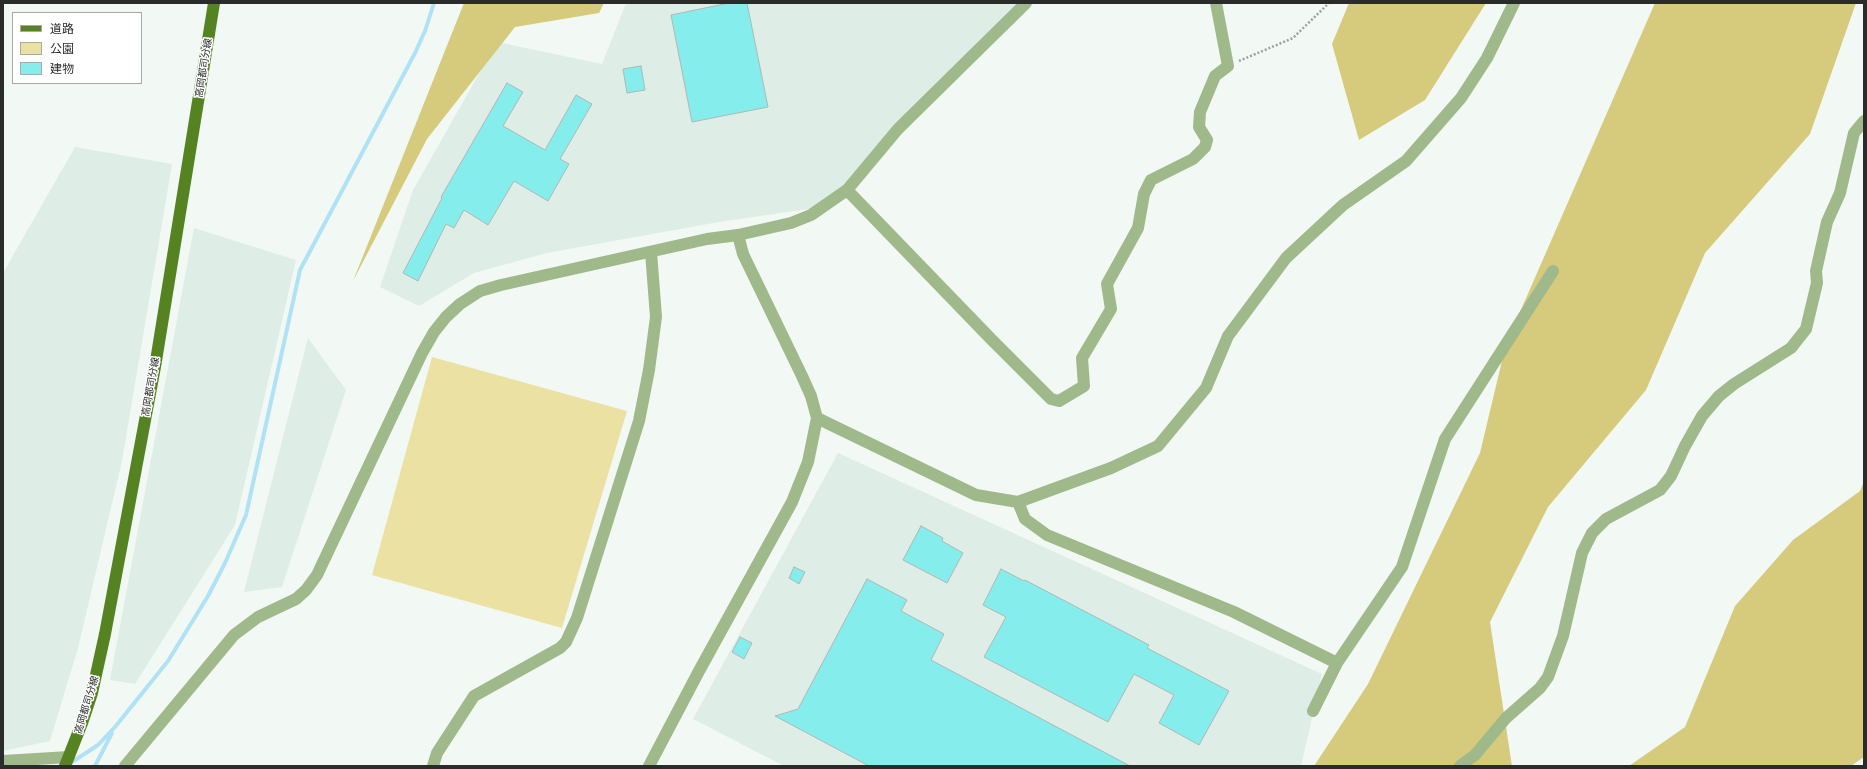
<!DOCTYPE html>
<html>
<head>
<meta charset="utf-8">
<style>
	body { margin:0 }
	#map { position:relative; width:1867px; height:769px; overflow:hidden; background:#f2f9f5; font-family:"Noto Sans","Noto Sans JP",sans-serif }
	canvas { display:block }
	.frame { position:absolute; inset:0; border:4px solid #292c2a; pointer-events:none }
	.legend { position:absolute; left:12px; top:12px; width:130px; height:72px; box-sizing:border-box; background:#fff; border:1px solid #a9abaa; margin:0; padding:5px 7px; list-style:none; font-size:12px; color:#292c2a }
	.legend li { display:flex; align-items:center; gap:8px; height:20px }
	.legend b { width:20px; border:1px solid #a9abaa }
</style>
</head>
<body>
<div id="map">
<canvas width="1867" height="769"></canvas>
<div class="frame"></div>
<ul class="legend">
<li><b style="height:5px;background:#568322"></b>道路</li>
<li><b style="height:11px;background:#ebe1a2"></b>公園</li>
<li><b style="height:11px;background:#85eeec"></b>建物</li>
</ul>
</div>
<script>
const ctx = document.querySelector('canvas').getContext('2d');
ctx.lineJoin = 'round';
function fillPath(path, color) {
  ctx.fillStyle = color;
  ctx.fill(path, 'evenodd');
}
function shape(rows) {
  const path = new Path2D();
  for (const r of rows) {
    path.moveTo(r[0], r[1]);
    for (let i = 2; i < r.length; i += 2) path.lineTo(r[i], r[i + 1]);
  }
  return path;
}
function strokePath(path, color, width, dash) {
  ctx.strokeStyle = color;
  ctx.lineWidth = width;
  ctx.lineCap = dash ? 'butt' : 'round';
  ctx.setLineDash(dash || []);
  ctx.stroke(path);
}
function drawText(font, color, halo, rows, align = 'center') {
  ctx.font = font + ' "Noto Sans","Noto Sans JP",sans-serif';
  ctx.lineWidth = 3;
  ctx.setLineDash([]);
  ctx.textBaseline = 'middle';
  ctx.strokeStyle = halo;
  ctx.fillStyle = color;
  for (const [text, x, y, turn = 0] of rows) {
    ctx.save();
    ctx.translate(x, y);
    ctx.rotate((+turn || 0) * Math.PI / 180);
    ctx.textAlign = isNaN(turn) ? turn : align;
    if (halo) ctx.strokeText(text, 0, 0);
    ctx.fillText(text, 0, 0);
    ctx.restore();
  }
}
fillPath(shape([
	[626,3,1028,3,822,207,719,222,547,253,474,273,419,306,380,287,413,190,497,42,602,64],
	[75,147,172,164,122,461,78,648,50,741,3,751,3,273],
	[194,228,296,260,235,525,135,684,110,680],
	[308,338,346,390,282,587,244,592],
	[838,453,1322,674,1301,766,784,766,693,719]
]), '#deede5');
fillPath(shape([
	[432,357,627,411,562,628,372,575]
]), '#ebe1a2');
fillPath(shape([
	[464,3,604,3,599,13,515,27,427,139,353,281],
	[1349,3,1486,3,1425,100,1359,140,1332,44],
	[1655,3,1856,3,1810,134,1705,253,1646,390,1548,507,1490,622,1512,766,1314,766,1368,684,1480,453,1506,344],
	[1864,481,1864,757,1851,766,1629,766,1685,727,1735,606,1793,540,1860,491]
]), '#d6ca7d');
strokePath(shape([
	[69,764,98,745,115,727,168,661,208,596,225,563,246,515,300,270,415,53,425,31,434,3],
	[95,766,112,733]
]), '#b0e2f6', 4);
const building = shape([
	[729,3,747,3,768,107,692,122,671,15,729,3],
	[641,66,645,90,627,93,623,69,641,66],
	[507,83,523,92,503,126,545,150,576,95,592,104,560,159,569,164,548,201,514,181,488,225,464,210,454,228,446,224,418,281,403,273,442,198,441,197,507,83],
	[921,526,943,538,942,541,963,553,947,583,903,560,921,526],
	[794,567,805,572,799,584,789,578,794,567],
	[1001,569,1024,581,1025,580,1149,645,1147,648,1229,691,1199,745,1159,723,1174,695,1134,674,1108,722,984,657,1006,617,983,605,1001,569],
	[867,579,907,600,901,611,944,634,931,660,1130,766,869,766,775,716,798,709,867,579],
	[740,637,752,643,744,659,732,652,740,637]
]);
fillPath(building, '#85eeec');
strokePath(building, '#afb8b7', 1);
strokePath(shape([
	[1239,61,1293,38,1329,3]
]), '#9ca19e', 2.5, [2, 2]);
strokePath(shape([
	[847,190,991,339,1051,399,1059,401,1084,386,1082,358,1111,309,1107,284,1138,228,1144,194,1151,180,1193,159,1205,147,1207,140,1199,127,1200,112,1215,76,1228,66,1216,3],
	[738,235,791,223,811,215,847,190,898,129,1026,3],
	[817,418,976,495,1018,502,1111,468,1158,446,1206,388,1228,336,1286,258,1343,205,1406,161,1461,98,1487,58,1514,3],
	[1018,502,1025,519,1047,535,1234,612,1337,663],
	[1313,711,1337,663,1402,567,1445,439,1553,271],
	[3,761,69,757],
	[433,766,437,753,474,696,560,648,566,642,577,618,639,421,649,370,656,317,651,252],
	[1460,766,1475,755,1506,718,1540,688,1548,677,1563,636,1582,553,1592,533,1606,519,1660,490,1671,476,1685,446,1702,416,1719,396,1734,384,1791,348,1806,329,1817,283,1816,271,1827,222,1840,193,1854,133,1864,121]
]), '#9fb98a', 12);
strokePath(shape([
	[125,766,234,635,258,617,296,599,306,590,317,575,422,353,434,332,446,317,460,304,480,291,501,285,707,239,738,235,743,254,802,376,811,396,817,418,808,462,792,502,699,671,649,766]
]), '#9fb98a', 12);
strokePath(shape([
	[65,766,82,723,92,693,105,634,155,367,214,3]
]), '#568322', 12);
drawText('10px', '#292c2a', '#fff', [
	["高岡都司分線",204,68,-81],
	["高岡都司分線",151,387,-80],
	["高岡都司分線",87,705,-73]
]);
</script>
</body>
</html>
